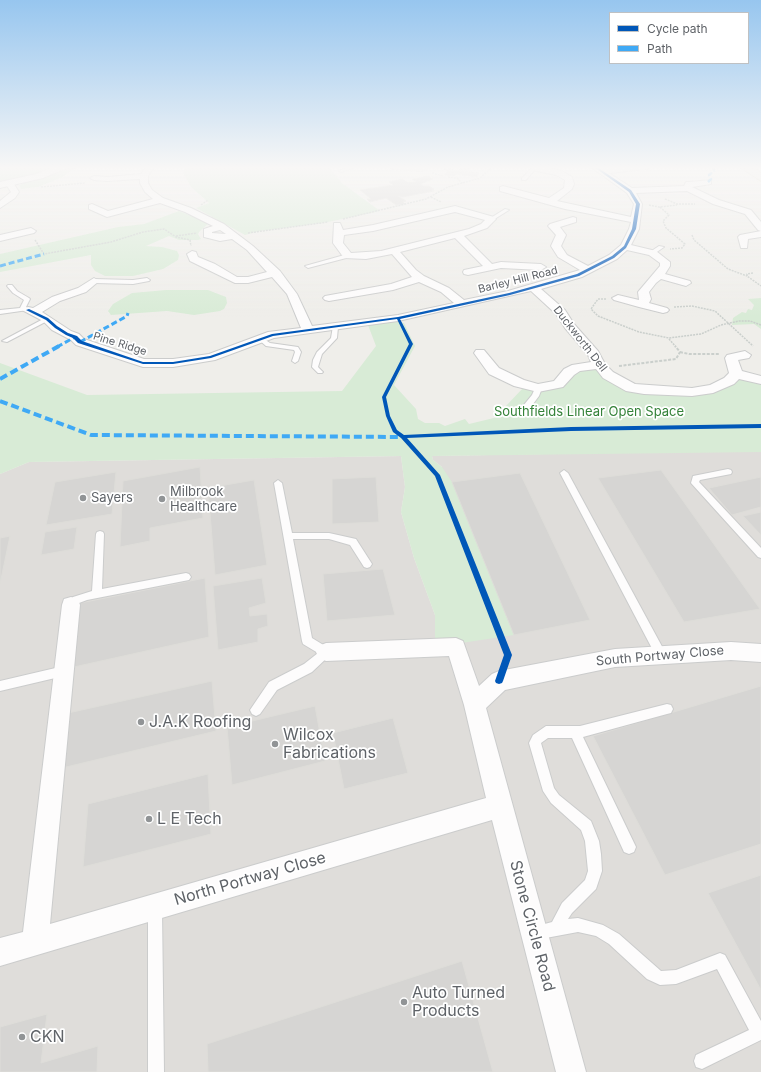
<!DOCTYPE html>
<html>
<head>
<meta charset="utf-8">
<style>
	body { margin:0 }
	#map { position:relative; width:761px; height:1072px; overflow:hidden; background:#efeeea; font-family:Inter,sans-serif }
	canvas { display:block }
	.legend { position:absolute; left:609px; top:12px; width:140px; height:52px; box-sizing:border-box; background:#fff; border:1px solid #bfc1c3; margin:0; padding:5px 7px; list-style:none; font-size:12px; color:#5f6368 }
	.legend li { display:flex; align-items:center; gap:8px; height:20px }
	.legend b { width:20px; border:1px solid #bfc1c3 }
</style>
</head>
<body>
<div id="map">
<canvas width="761" height="1072"></canvas>
<ul class="legend">
<li><b style="height:5px;background:#0057b8"></b>Cycle path</li>
<li><b style="height:5px;background:#3fa9f5"></b>Path</li>
</ul>
</div>
<script>
const ctx = document.querySelector('canvas').getContext('2d');
ctx.lineJoin = 'round';
function fillPath(path, color) {
  ctx.fillStyle = color;
  ctx.fill(path, 'evenodd');
}
function shape(rows) {
  const path = new Path2D();
  for (const r of rows) {
    path.moveTo(r[0], r[1]);
    for (let i = 2; i < r.length; i += 2) path.lineTo(r[i], r[i + 1]);
  }
  return path;
}
function strokePath(path, color, width, dash) {
  ctx.strokeStyle = color;
  ctx.lineWidth = width;
  ctx.lineCap = dash ? 'butt' : 'round';
  ctx.setLineDash(dash || []);
  ctx.stroke(path);
}
function drawText(font, color, halo, rows, align = 'center') {
  ctx.font = font + ' Inter,sans-serif';
  ctx.lineWidth = 3.5;
  ctx.setLineDash([]);
  ctx.textBaseline = 'middle';
  ctx.strokeStyle = halo;
  ctx.fillStyle = color;
  for (const [text, x, y, turn = 0] of rows) {
    ctx.save();
    ctx.translate(x, y);
    ctx.rotate((+turn || 0) * Math.PI / 180);
    ctx.textAlign = isNaN(turn) ? turn : align;
    if (halo) ctx.strokeText(text, 0, 0);
    ctx.fillText(text, 0, 0);
    ctx.restore();
  }
}
fillPath(shape([
	[657,452,761,452,761,1072,0,1072,0,474,29,462,401,456,405,487,401,512,414,558,435,615,435,647,442,467,433,460,432,456]
]), '#dfddda');
fillPath(shape([
	[0,167,58,167,33,175,0,183],
	[70,167,82,167,73,169,63,177,38,187,21,189,19,185],
	[186,167,329,167,342,183,380,211,328,222,260,231,245,235,196,208,209,203,191,187,183,173],
	[179,211,200,219,208,224,200,231,198,234,201,239,198,240,179,240,169,236,146,246,162,247,177,251,179,255,178,260,163,269,133,276,105,276,95,271,91,265,91,255,0,272,0,254,118,227,144,224],
	[166,290,208,290,226,297,227,303,224,309,220,311,194,315,167,311,111,315,108,311,113,304,132,293],
	[761,298,761,329,754,324,732,325,733,318,742,312,746,313,748,309,752,310,754,305,748,299],
	[395,321,404,323,415,346,394,385,416,409,418,419,425,423,439,423,445,426,465,419,469,424,498,417,497,414,508,414,505,407,523,388,563,379,591,365,631,388,712,389,736,374,761,380,761,452,432,456,433,460,442,467,452,482,514,635,435,647,435,615,414,558,401,512,405,487,401,456,29,462,0,474,0,363,87,395,342,391,376,346,368,325]
]), '#d8ebd6');
const building = shape([
	[461,167,466,167,470,168,467,172,459,171,461,167],
	[449,169,459,171,479,173,477,177,456,174,454,176,445,175,449,169],
	[428,176,433,179,420,184,424,186,429,186,434,189,432,190,434,191,403,197,398,196,406,201,403,202,405,204,396,205,386,198,370,202,367,199,371,199,360,190,393,185,389,182,402,179,407,182,416,182,412,179,428,176],
	[200,467,203,518,150,528,150,541,120,547,123,481,200,467],
	[661,470,760,609,684,622,598,478,661,470],
	[116,472,112,514,46,525,55,482,116,472],
	[520,473,590,620,514,635,452,482,520,473],
	[376,477,379,522,332,524,332,479,376,477],
	[761,477,761,507,732,515,709,488,761,477],
	[254,480,267,565,215,575,208,488,254,480],
	[761,512,761,535,743,516,761,512],
	[77,527,74,549,41,555,45,532,77,527],
	[10,536,0,584,0,538,10,536],
	[383,569,395,615,327,621,323,574,383,569],
	[205,578,209,637,74,667,80,603,205,578],
	[262,578,266,603,249,608,250,616,267,614,268,626,258,629,258,642,218,650,213,586,262,578],
	[212,681,216,731,62,768,68,713,212,681],
	[761,686,761,844,665,875,593,736,761,686],
	[315,706,325,761,232,785,227,727,315,706],
	[393,718,408,773,344,789,333,733,393,718],
	[208,774,211,834,83,867,88,804,208,774],
	[761,875,761,990,708,893,761,875],
	[462,961,493,1072,208,1072,207,1044,462,961],
	[47,1014,41,1063,98,1046,97,1072,0,1072,0,1027,47,1014]
]);
fillPath(building, '#d6d5d3');
strokePath(building, '#deddd9', 1);
const lane = shape([
	[348,167,355,167,341,172,339,171,348,167],
	[446,167,451,167,447,170,445,169,446,167],
	[533,167,537,167,526,180,522,180,522,178,533,167],
	[505,209,509,210,493,220,489,219,505,209],
	[659,246,664,247,654,254,650,254,650,252,659,246],
	[348,254,350,255,350,257,308,268,305,266,348,254],
	[147,278,150,280,149,281,133,284,94,283,91,281,94,279,133,280,147,278],
	[8,285,12,285,17,291,29,298,30,299,26,307,28,308,28,310,0,314,0,310,20,308,24,300,13,293,7,286,8,285],
	[47,317,50,319,49,320,7,342,2,341,47,317],
	[333,326,338,327,337,338,322,354,318,367,323,372,322,373,318,373,312,367,313,360,317,352,331,338,333,326],
	[261,337,270,343,298,347,301,352,298,361,295,363,292,361,295,352,294,350,266,346,258,339,261,337],
	[536,386,540,386,542,388,539,396,530,408,524,408,523,406,532,395,536,386],
	[728,469,731,470,732,472,731,474,700,480,699,482,761,548,761,558,758,557,691,483,693,476,728,469],
	[564,470,568,473,665,652,666,655,665,658,661,660,657,658,560,473,564,470],
	[278,480,282,483,292,533,329,533,356,539,372,564,370,567,367,568,364,567,350,545,329,539,293,539,312,638,330,649,331,652,330,655,312,672,277,690,260,714,256,716,252,714,250,710,269,682,304,664,318,653,303,644,302,641,274,483,278,480],
	[100,531,103,532,104,534,102,589,186,573,189,574,191,577,189,580,87,600,79,603,75,608,71,609,67,608,66,605,73,597,92,591,96,534,97,532,100,531],
	[64,666,68,667,69,671,68,675,0,691,0,681,64,666],
	[667,704,671,705,673,709,671,713,667,714,583,737,636,847,634,852,629,854,624,852,572,738,548,738,541,743,554,788,559,795,591,821,599,841,601,854,602,871,596,889,572,913,568,919,578,918,603,925,619,934,661,971,676,970,720,953,725,955,761,1021,761,1040,702,1069,696,1067,694,1061,696,1055,749,1030,717,969,676,984,660,985,647,979,609,944,596,936,578,932,535,940,530,938,528,933,530,928,552,922,562,903,585,880,588,871,585,841,581,830,551,803,543,791,529,743,533,735,546,726,580,726,667,704],
	[155,902,160,904,162,909,164,1072,148,1072,148,909,150,904,155,902]
]);
const street = shape([
	[146,167,154,167,148,176,148,183,152,190,163,198,191,208,224,224,253,246,280,271,297,294,312,326,398,315,454,303,441,292,419,282,393,290,329,301,325,300,323,298,325,296,391,284,412,277,392,254,366,259,344,258,333,243,334,223,340,223,343,230,373,225,455,206,494,217,496,219,487,228,464,236,492,264,501,262,541,264,546,267,541,270,501,268,468,275,464,274,463,272,464,270,483,266,455,238,400,252,416,270,424,276,449,288,464,300,508,291,580,270,558,257,551,246,556,235,548,226,550,224,573,217,576,218,576,222,560,227,566,235,561,246,567,255,588,266,609,255,621,245,629,229,631,222,565,209,500,191,500,187,503,186,549,198,564,188,565,180,556,175,532,170,532,167,543,167,562,171,572,177,574,184,572,189,557,201,631,217,634,204,627,193,591,167,650,167,646,169,609,173,632,188,684,186,686,182,689,182,711,180,711,184,692,187,719,200,751,210,761,222,761,231,758,230,745,214,713,204,687,191,636,193,642,204,639,229,631,245,656,251,670,262,670,266,665,274,690,281,691,283,686,286,661,279,656,283,649,292,651,299,649,303,667,308,669,310,667,312,663,313,639,307,614,300,612,298,618,295,639,300,638,292,660,266,660,263,649,255,627,250,617,259,582,277,541,289,565,310,574,324,598,351,605,364,613,372,635,384,692,388,710,385,724,378,729,373,725,358,727,355,745,351,751,355,749,358,738,360,742,371,761,376,761,384,739,379,734,384,713,393,692,396,644,394,626,391,603,378,596,369,580,371,574,375,563,387,538,392,514,386,489,374,474,353,476,350,484,350,499,368,524,380,538,384,554,381,564,369,572,365,591,362,588,355,565,328,556,314,531,291,398,321,274,338,215,360,173,367,143,367,76,345,71,340,52,330,43,321,22,310,28,307,33,308,52,297,78,288,94,278,99,281,86,292,60,301,42,312,71,331,79,334,84,339,144,359,173,359,209,354,268,332,301,328,287,294,272,277,248,283,235,283,190,261,187,254,192,251,196,252,198,257,215,264,237,277,248,277,267,272,247,250,232,239,220,241,204,237,204,229,213,226,185,212,160,203,107,217,89,209,89,205,92,204,108,211,153,199,145,192,140,183,140,179,107,181,94,180,90,178,94,176,107,177,141,174,146,167],
	[455,212,485,220,481,224,469,229,381,251,351,253,343,243,344,235,373,231,455,212],
	[220,230,226,234,212,233,212,232,220,230],
	[390,167,428,167,422,171,394,169,390,167],
	[6,181,12,181,19,192,15,198,0,208,0,201,11,192,5,183,6,181],
	[31,228,36,231,34,233,0,241,0,235,31,228],
	[761,231,761,237,748,239,747,248,741,248,738,237,740,235,761,231],
	[71,597,78,599,80,605,50,924,486,798,464,705,449,656,326,661,319,658,316,652,319,646,326,643,456,638,463,641,479,686,492,674,499,671,615,649,731,642,761,644,761,662,731,660,615,667,505,690,486,708,586,1072,556,1072,492,820,0,966,0,938,23,932,62,605,64,599,71,597]
]);
const secondary = shape([
	[54,167,69,167,43,178,0,188,0,182,36,174,54,167]
]);
const primary = shape([
	[740,167,752,167,761,173,761,181,740,167]
]);
strokePath(lane, '#cbcccc', 2);
strokePath(street, '#cbcccc', 2);
strokePath(secondary, '#cacacb', 2);
strokePath(primary, '#d7ceb8', 2);
strokePath(shape([
	[432,173,443,176],
	[448,177,457,178,462,183],
	[41,187,85,183],
	[431,197,441,202],
	[665,199,677,204,695,204],
	[201,205,208,200],
	[649,205,659,207,677,205],
	[660,207,669,215,663,221,666,228,685,244,682,248,670,249],
	[343,219,426,199,448,187,480,178,492,167],
	[248,233,328,222],
	[692,235,694,240,728,269,747,276],
	[176,236,197,233],
	[35,240,44,254,111,242,143,232,164,229,176,237,190,240,191,246],
	[753,273,747,274,747,276,761,286],
	[606,299,598,299,591,309,598,316,639,332,669,338,701,334,721,325,739,321,750,321,761,325],
	[674,307,692,306,715,311,753,346],
	[669,339,676,347]
]), '#cacfcc', 1.5, [2, 1]);
strokePath(shape([
	[680,352,689,354,719,354],
	[619,366,676,359,680,352,675,346]
]), '#cacfcc', 2, [3, 1.5]);
fillPath(lane, '#fdfcfc');
fillPath(street, '#fdfcfc');
fillPath(secondary, '#fdfcfc');
fillPath(primary, '#f4f2e9');
strokePath(shape([
	[708,182,711,179,709,175,714,171,713,167]
]), '#3fa9f5', 2.5, [5, 2.5]);
strokePath(shape([
	[0,266,44,254],
	[80,342,127,316,128,313],
	[57,347,75,337]
]), '#3fa9f5', 3, [6, 3]);
strokePath(shape([
	[0,379,59,346],
	[0,401,91,435,401,437]
]), '#3fa9f5', 4, [8, 4]);
fillPath(shape([
	[594,167,597,167,631,190,640,204,636,229,626,248,614,258,579,276,510,295,400,319,413,344,386,397,390,416,397,430,404,435,571,427,761,424,761,428,571,431,407,438,440,475,512,655,503,681,502,683,499,684,496,683,495,681,504,655,435,476,401,438,393,432,386,416,382,397,409,344,397,319,273,336,211,358,173,364,143,364,78,343,73,338,66,335,55,328,46,320,26,310,29,309,48,318,57,326,68,333,77,336,82,341,143,362,173,362,210,356,272,334,398,317,509,293,577,274,612,256,624,246,632,229,636,204,629,192,594,167]
]), '#0057b8');
const sky = ctx.createLinearGradient(0, 0, 0, 317);
sky.addColorStop(0, '#97c6ef');
sky.addColorStop(0.53, '#f8f7f6');
sky.addColorStop(1, '#f8f7f600');
ctx.fillStyle = sky;
ctx.fillRect(0, 0, 761, 317);
for (const [x, y, r, color] of [
	[83,498,4,"#919496"],
	[162,499,4,"#919496"],
	[141,722,4,"#919496"],
	[275,744,4,"#919496"],
	[149,819,4,"#919496"],
	[404,1002,4,"#919496"],
	[22,1037,4,"#919496"]
]) {
  const dot = new Path2D();
  dot.arc(x, y, r, 0, 2 * Math.PI);
  ctx.fillStyle = color;
  ctx.fill(dot);
  strokePath(dot, '#fff', 1.5);
}
drawText('11px', '#5f6368', '#fff', [
	["Barley Hill Road",518,280,-14],
	["Duckworth Dell",580,339,52],
	["Pine Ridge",120,344,17]
]);
drawText('13px', '#348238', '#fff', [
	["Southfields Linear Open Space",589,412]
]);
drawText('13px', '#5f6368', '#fff', [
	["Milbrook",170,492],
	["Healthcare",170,507],
	["Sayers",91,498]
], 'left');
drawText('13px', '#5f6368', '#fff', [
	["South Portway Close",660,656,-5]
]);
drawText('16px', '#5f6368', '#fff', [
	["J.A.K Roofing",149,722],
	["Wilcox",283,735],
	["Fabrications",283,753],
	["L E Tech",157,819],
	["Auto Turned",412,993],
	["Products",412,1011],
	["CKN",30,1037]
], 'left');
drawText('16px', '#5f6368', '#fff', [
	["North Portway Close",250,879,-16],
	["Stone Circle Road",532,926,75]
]);
</script>
</body>
</html>
